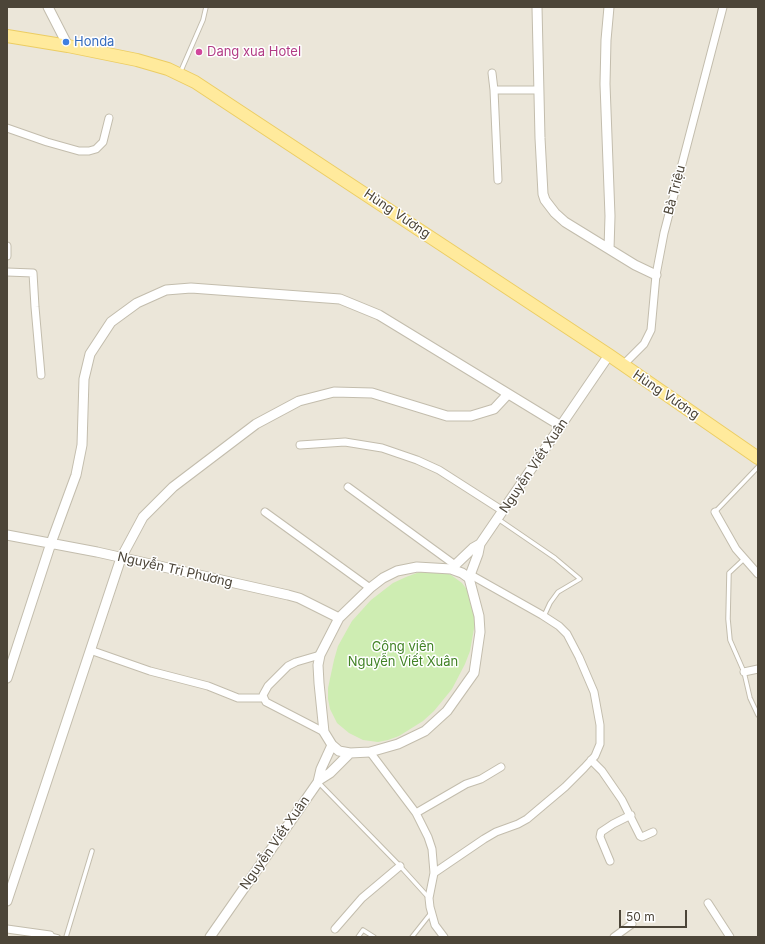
<!DOCTYPE html>
<html>
<head>
<meta charset="utf-8">
<style>
	body { margin:0 }
	#map { position:relative; width:765px; height:944px; overflow:hidden; background:#f6f4eb; font-family:Inter,sans-serif }
	canvas { display:block }
	.frame { position:absolute; inset:0; border:8px solid #4c4538; pointer-events:none }
	.scale { position:absolute; left:619px; top:910px; width:68px; height:18px; box-sizing:border-box; border:2px solid #4c4538; border-top:0; padding-left:5px; font-size:12px; line-height:14px; white-space:nowrap; color:#4c4538; -webkit-text-stroke:3px #fff; paint-order:stroke }
</style>
</head>
<body>
<div id="map">
<canvas width="765" height="944"></canvas>
<div class="frame"></div>
<div class="scale">50 m</div>
</div>
<script>
const ctx = document.querySelector('canvas').getContext('2d');
ctx.lineJoin = 'round';
function fillPath(path, color) {
  ctx.fillStyle = color;
  ctx.fill(path, 'evenodd');
}
function shape(rows) {
  const path = new Path2D();
  for (const r of rows) {
    path.moveTo(r[0], r[1]);
    for (let i = 2; i < r.length; i += 2) path.lineTo(r[i], r[i + 1]);
  }
  return path;
}
function strokePath(path, color, width, dash) {
  ctx.strokeStyle = color;
  ctx.lineWidth = width;
  ctx.lineCap = dash ? 'butt' : 'round';
  ctx.setLineDash(dash || []);
  ctx.stroke(path);
}
function drawText(font, color, halo, rows, align = 'center') {
  ctx.font = font + ' Inter,sans-serif';
  ctx.lineWidth = 3;
  ctx.setLineDash([]);
  ctx.textBaseline = 'middle';
  ctx.strokeStyle = halo;
  ctx.fillStyle = color;
  for (const [text, x, y, turn = 0] of rows) {
    ctx.save();
    ctx.translate(x, y);
    ctx.rotate((+turn || 0) * Math.PI / 180);
    ctx.textAlign = isNaN(turn) ? turn : align;
    if (halo) ctx.strokeText(text, 0, 0);
    ctx.fillText(text, 0, 0);
    ctx.restore();
  }
}
fillPath(shape([
	[7,7,758,7,758,937,7,937]
]), '#ebe6d9');
fillPath(shape([
	[425,570,445,572,451,575,462,583,471,595,475,611,475,623,470,651,465,664,452,689,434,711,423,721,399,736,388,740,378,742,363,740,349,733,337,723,330,709,328,699,328,688,334,660,338,646,352,621,371,600,393,583,406,577]
]), '#ceedb2');
const service = shape([
	[180,73,203,20,206,7],
	[715,512,758,467],
	[498,519,555,558,580,579,558,592,550,603,544,616],
	[744,559,729,573,728,619,730,640,744,672,750,698,758,715],
	[319,783,400,866,429,898],
	[50,935,58,937],
	[66,937,92,851],
	[358,937,363,930,374,937],
	[412,937,431,913]
]);
const minor = shape([
	[492,73,494,90],
	[7,128,47,142,79,151,89,151,96,149,103,142,109,118],
	[498,180,494,90,539,90],
	[7,256,7,246],
	[7,272,33,273,35,307,41,375],
	[623,365,644,344,651,330,656,275,664,233,723,7],
	[300,445,345,442,382,448,417,460,439,470,503,511],
	[348,487,455,565],
	[265,512,370,588],
	[715,512,736,549,758,574],
	[90,650,150,671,208,686,238,698,264,698],
	[320,655,296,662,288,666,268,686,263,695,264,698,266,702,324,732],
	[744,672,758,669],
	[370,752,416,813,428,837,432,849,434,873,429,898,430,907,435,925,444,937],
	[591,760,602,771,622,800,640,836,642,837,653,832],
	[416,813,466,784,481,779,501,767],
	[610,861,600,837,601,832,613,824,631,815],
	[434,873,484,839,496,832,518,824,527,819,565,787,584,768,595,756,600,744,600,725,594,692,579,657,567,634,559,626,542,615,471,575],
	[708,903,730,937],
	[7,929,50,935],
	[335,929,362,898,400,866],
	[614,937,632,924]
]);
const tertiary = shape([
	[48,7,68,46],
	[537,7,540,138,543,194,545,200,555,213,565,222,635,265,656,275],
	[609,7,606,40,605,84,610,216,609,249],
	[7,535,97,552,288,595,299,598,339,618],
	[417,567,451,569,462,573,469,578,479,616,480,632,474,673,447,711,425,731,398,744,370,752,350,753,339,751,332,745,324,732,319,683,318,665,320,655,339,618,370,588,383,578,397,571,417,567],
	[451,569,473,548,480,544,609,355],
	[469,578,478,554,480,544],
	[7,678,51,543,76,475,82,445,84,379,90,354,111,322,137,303,166,290,191,288,340,299,379,315,561,426],
	[319,780,330,773,350,753],
	[7,901,121,558,143,517,173,487,256,424,299,401,334,392,372,393,447,416,471,416,494,409,508,394],
	[210,937,318,782,321,769,332,745]
]);
const primary = shape([
	[7,36,68,46,137,60,168,69,195,82,609,355,758,458]
]);
strokePath(service, '#c3bdad', 5.5);
strokePath(minor, '#c3bdad', 9);
strokePath(tertiary, '#c3bdad', 11);
strokePath(primary, '#eccd63', 14);
strokePath(service, '#fff', 3.5);
strokePath(minor, '#fff', 7);
strokePath(tertiary, '#fff', 9);
strokePath(primary, '#ffea9c', 12);
for (const [x, y, r, color] of [
	[66,42,4,"#3f7fe0"],
	[199,52,4,"#d1479c"]
]) {
  const dot = new Path2D();
  dot.arc(x, y, r, 0, 2 * Math.PI);
  ctx.fillStyle = color;
  ctx.fill(dot);
  strokePath(dot, '#fff', 1.5);
}
drawText('13px', '#366cbe', '#fff', [
	["Honda",74,42]
], 'left');
drawText('13px', '#b23c85', '#fff', [
	["Dang xua Hotel",207,52]
], 'left');
drawText('13px', '#4c4538', '#fff', [
	["Bà Triệu",675,190,-75],
	["Hùng Vương",397,214,34],
	["Hùng Vương",666,395,34],
	["Nguyễn Viết Xuân",534,466,-56],
	["Nguyễn Tri Phương",175,570,13],
	["Nguyễn Viết Xuân",275,843,-55]
]);
drawText('13px', '#428326', '#fff', [
	["Công viên",403,647],
	["Nguyễn Viết Xuân",403,662]
]);
</script>
</body>
</html>
